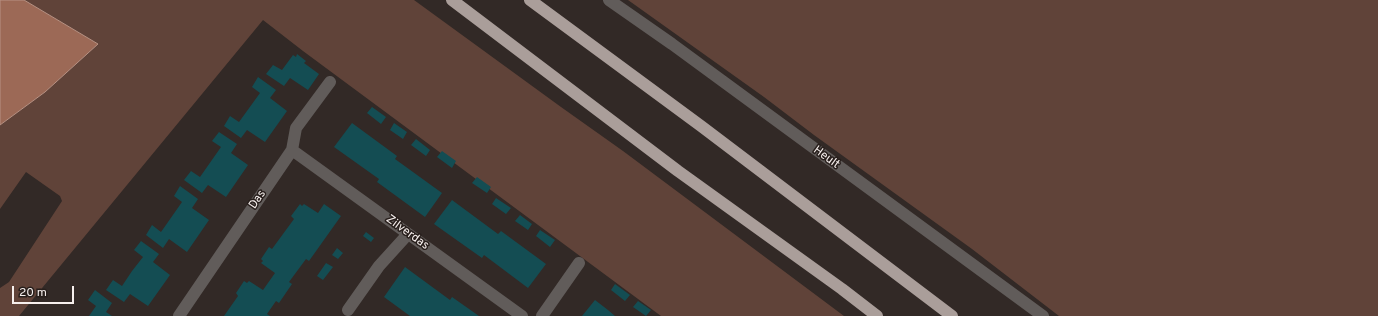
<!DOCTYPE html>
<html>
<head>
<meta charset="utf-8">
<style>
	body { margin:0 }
	#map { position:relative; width:1378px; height:316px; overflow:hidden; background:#322926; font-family:Overpass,sans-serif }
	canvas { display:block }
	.scale { position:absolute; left:12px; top:286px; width:62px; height:18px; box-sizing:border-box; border:2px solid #f6efed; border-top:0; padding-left:5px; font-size:12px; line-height:14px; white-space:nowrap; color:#f6efed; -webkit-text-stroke:3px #281f1c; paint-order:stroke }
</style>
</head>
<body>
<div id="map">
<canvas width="1378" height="316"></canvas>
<div class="scale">20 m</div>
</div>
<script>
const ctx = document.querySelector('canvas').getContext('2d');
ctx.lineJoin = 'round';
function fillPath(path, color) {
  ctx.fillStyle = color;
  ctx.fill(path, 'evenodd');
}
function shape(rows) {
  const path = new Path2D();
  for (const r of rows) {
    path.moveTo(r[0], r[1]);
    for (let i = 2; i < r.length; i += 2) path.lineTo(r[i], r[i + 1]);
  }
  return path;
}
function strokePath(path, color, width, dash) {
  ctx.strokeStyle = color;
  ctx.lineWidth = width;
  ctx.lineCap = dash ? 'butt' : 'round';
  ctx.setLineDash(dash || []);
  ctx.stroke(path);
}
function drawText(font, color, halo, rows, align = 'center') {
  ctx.font = font + ' Overpass,sans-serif';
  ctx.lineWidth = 3;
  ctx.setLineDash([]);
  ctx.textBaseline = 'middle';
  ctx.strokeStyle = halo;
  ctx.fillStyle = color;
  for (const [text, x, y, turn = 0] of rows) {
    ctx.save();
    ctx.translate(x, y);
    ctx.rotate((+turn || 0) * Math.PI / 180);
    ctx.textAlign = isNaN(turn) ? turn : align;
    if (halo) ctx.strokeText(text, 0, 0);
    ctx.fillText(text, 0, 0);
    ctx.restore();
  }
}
fillPath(shape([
	[24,0,414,0,561,107,623,151,844,316,661,316,303,51,263,20,19,316,0,316,0,288,9,282,62,201,60,196,26,172,0,209,0,125,45,92,98,44],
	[628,0,1378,0,1378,316,1059,316,972,249,814,135,764,97]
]), '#604339');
const water = shape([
	[0,0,24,0,98,44,45,92,0,125,0,0]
]);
fillPath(water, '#9c6956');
strokePath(water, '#b79183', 1);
fillPath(shape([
	[297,54,306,61,304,63,319,74,308,90,290,78,284,86,266,74,273,65,282,70,293,55,296,57],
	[258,77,276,90,270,98,287,111,265,142,247,130,241,138,224,126,230,116,239,122,260,93,252,87],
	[372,107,386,117,381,124,367,113],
	[352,123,397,156,395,159,442,193,425,217,377,182,379,179,334,147],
	[394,123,407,132,403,139,390,130],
	[219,132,237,144,231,153,248,165,226,197,208,185,202,193,184,180,191,171,200,177,221,147,212,141],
	[416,139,430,150,426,156,411,145],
	[442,151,456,161,452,168,437,157],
	[477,177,491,187,487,193,472,183],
	[180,186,198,199,192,208,209,220,187,252,169,239,163,248,146,235,152,225,161,232,182,202,174,196],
	[496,198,511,208,506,214,492,204],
	[452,200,498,234,501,231,546,264,528,288,484,255,482,258,434,224],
	[300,204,302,206,304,204,318,213,324,204,341,216,309,261,306,259,289,282,292,284,279,303,276,301,267,314,270,316,224,316,238,296,236,293,244,281,247,283,249,281,263,290,275,273,261,263,263,261,261,259,269,247,272,249,294,219,291,216],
	[520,215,532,224,528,230,515,221],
	[540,230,555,240,550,247,536,236],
	[366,232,374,238,371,242,363,236],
	[141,241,159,254,153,262,170,275,148,306,130,294,124,302,106,290,113,280,122,286,132,271,143,257,134,250],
	[337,248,343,253,338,259,332,255],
	[326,263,333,267,323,280,317,276],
	[405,267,450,300,452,297,479,316,410,316,384,297],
	[615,284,630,295,625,301,611,290],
	[95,290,112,303,106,312,112,316,89,316,96,306,88,300],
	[595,300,608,310,615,316,582,316],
	[638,301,651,310,646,316,633,307]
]), '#144d53');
strokePath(shape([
	[348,310,379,266,408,234],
	[542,316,579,263]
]), '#615c5a', 12);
strokePath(shape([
	[609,0,672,44,1043,316],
	[292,150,522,316],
	[179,316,292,150,296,128,330,82]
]), '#615c5a', 12);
strokePath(shape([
	[452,0,678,171,842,289,877,316],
	[530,0,701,126,952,316]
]), '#aa9e9a', 12);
drawText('12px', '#f6efed', '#281f1c', [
	["Heult",826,158,36],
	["Das",258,200,-56],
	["Zilverdas",407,233,36]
]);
</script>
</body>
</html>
